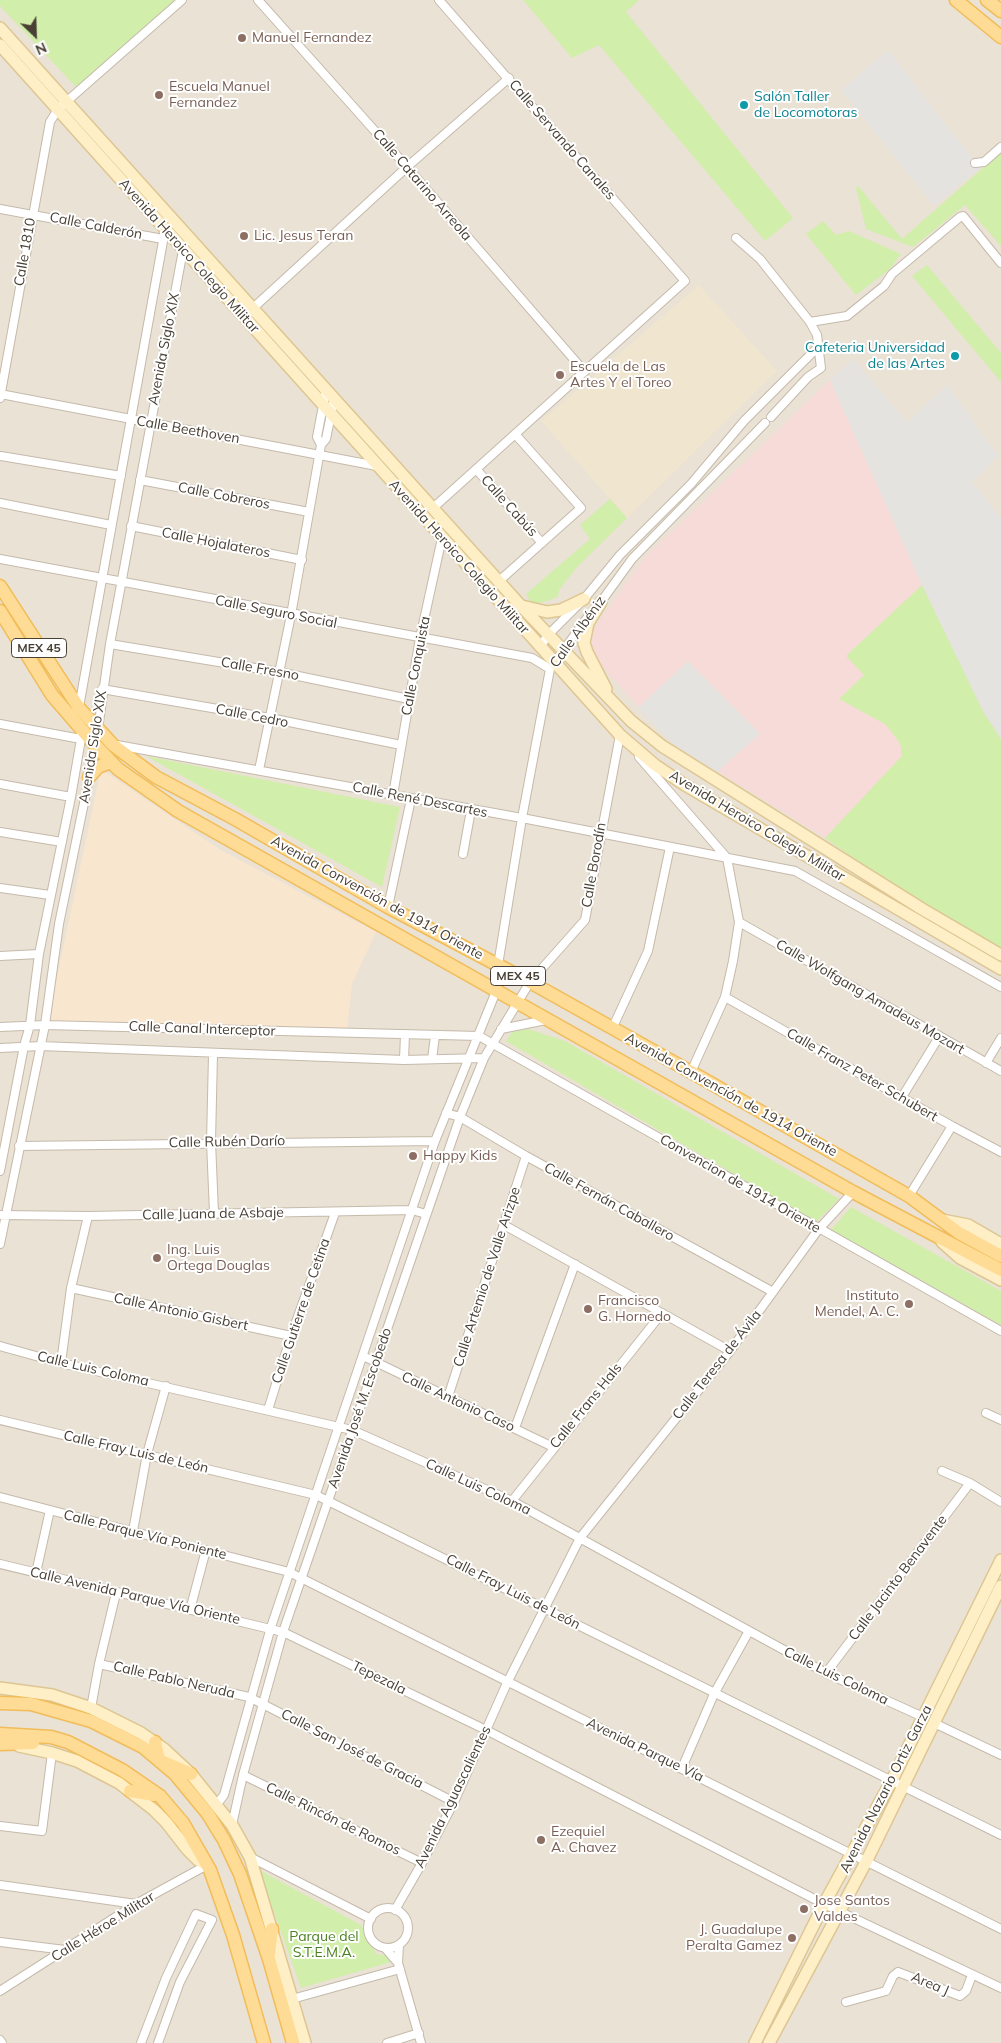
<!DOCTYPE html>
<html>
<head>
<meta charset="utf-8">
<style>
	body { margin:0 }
	#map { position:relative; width:1001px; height:2043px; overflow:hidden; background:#f5f0e6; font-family:Mulish,sans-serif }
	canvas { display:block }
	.north { position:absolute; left:10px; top:10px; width:50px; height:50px; -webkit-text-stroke:4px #fff; paint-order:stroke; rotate:156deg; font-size:14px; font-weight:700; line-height:20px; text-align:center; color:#494035 }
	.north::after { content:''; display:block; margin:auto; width:18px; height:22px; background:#494035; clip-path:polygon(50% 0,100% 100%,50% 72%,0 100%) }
</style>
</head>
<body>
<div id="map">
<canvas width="1001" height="2043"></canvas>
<div class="north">N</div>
</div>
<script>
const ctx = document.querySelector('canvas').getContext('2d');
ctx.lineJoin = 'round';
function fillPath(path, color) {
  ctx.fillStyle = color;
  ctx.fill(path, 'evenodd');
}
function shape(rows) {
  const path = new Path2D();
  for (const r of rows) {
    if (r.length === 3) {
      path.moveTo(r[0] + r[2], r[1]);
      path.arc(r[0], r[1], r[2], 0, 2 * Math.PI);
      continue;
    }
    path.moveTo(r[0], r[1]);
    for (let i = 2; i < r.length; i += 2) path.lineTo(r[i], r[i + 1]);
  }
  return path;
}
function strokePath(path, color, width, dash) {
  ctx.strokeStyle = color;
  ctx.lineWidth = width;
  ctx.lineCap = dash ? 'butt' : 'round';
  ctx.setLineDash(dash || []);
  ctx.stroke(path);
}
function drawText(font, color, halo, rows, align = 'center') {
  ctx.font = font + ' Mulish,sans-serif';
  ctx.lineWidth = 4;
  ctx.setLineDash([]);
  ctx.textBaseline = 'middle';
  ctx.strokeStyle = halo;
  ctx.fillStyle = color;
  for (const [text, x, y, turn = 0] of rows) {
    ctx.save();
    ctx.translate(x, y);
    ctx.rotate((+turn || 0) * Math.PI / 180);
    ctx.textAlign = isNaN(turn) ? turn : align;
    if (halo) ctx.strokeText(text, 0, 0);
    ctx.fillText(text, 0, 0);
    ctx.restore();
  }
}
fillPath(shape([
	[0,0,1001,0,1001,2043,0,2043]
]), '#eae2d4');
fillPath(shape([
	[101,769,219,849,376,932,352,984,347,1031,47,1024]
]), '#f9e6cf');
fillPath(shape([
	[699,285,777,371,627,518,541,421]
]), '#f0e5cf');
fillPath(shape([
	[830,380,922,585,846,656,864,675,839,699,885,724,898,740,901,747,901,757,825,838,672,743,596,660,592,653,590,634,645,557]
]), '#f7dbd9');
fillPath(shape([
	[0,0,175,0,77,88,0,6],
	[523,0,639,0,626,12,793,218,765,241,599,45,572,58],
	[1001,152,1001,246,965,205,913,247,866,229,856,188,858,186,902,239],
	[823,221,836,235,849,231,901,254,890,269,856,295,806,234],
	[927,265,1001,353,1001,382,912,276],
	[610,499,627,518,577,567,559,590,558,597,538,604,530,601,526,594,590,539,580,525],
	[922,585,983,711,1001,739,1001,948,903,892,825,838,901,757,901,747,898,740,885,724,839,699,864,675,846,656],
	[146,756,400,807,382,887],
	[528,1029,565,1041,839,1199,816,1222,506,1041,512,1032],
	[851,1207,1001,1291,1001,1325,831,1230],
	[259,1870,361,1925,376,1954,389,1956,391,1962,301,1988]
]), '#d2eeab');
fillPath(shape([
	[888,50,980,168,934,206,841,90],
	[853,359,907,422,947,385,998,456,972,482,1001,518,1001,739,983,711,922,585,830,380],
	[688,661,760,734,717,772,672,743,638,708]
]), '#e5e3df');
const street = shape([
	[258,0,407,167,584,371],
	[975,163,984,162,1001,147],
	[0,209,163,239],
	[736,238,760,259,810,322,817,335,821,368,808,377,771,417],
	[252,309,407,167,509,78],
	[810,322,847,316,884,286,892,274,960,217,963,216,1001,263],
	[0,394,377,466],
	[0,398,50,122,58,109,182,0],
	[321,445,317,437,326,390],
	[1,456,121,476],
	[476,469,542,543],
	[140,480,309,512],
	[0,503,111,525],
	[433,508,685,281,439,0],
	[131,526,302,560],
	[0,559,532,658,550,669],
	[499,581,581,508,515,434],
	[598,606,632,559,765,423],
	[110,644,279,672,409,699],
	[540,647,548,635,584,599,620,555,691,484,744,421,817,348],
	[102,689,270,718,401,745],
	[79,707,165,230],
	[0,724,81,739],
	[98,729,110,644,183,250],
	[117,745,522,818,795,871,1001,987],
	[639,757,727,858,739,922,733,961,725,997,691,1072],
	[259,770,291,615,321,445,326,439,334,399],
	[0,784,71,797],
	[393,795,420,638,442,538],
	[0,832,62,842],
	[463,854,471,810],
	[0,888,50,895],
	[388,907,411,799],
	[739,922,1001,1071],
	[0,956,39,954],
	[725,997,952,1126,1001,1152],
	[0,1027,45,1025,479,1036,1001,1331],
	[501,1029,546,1020],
	[612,1029,648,951,670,847],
	[0,1048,40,1046,404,1060,484,1058],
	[213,1054,211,1142,214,1213],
	[432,1059,435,1036],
	[404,1060,405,1034],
	[986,1063,1001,1038],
	[902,1097,939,1037],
	[446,1113,460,1117,526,1156,773,1292],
	[19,1146,435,1141],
	[0,1171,24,1046,30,1025,39,954,71,797,81,739,81,729],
	[909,1196,952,1126],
	[1,1215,88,1216,412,1210,426,1214],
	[504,1225,730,1351],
	[0,1244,45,1025,59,924,96,745],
	[71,1288,291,1336],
	[0,1346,61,1363,352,1430,512,1501,826,1673,923,1717],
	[363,1356,553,1447],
	[61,1363,71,1288,88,1216],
	[448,1397,526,1156],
	[268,1410,291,1336,335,1213],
	[986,1413,1001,1420],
	[0,1420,316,1495,1001,1835],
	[515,1428,575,1264],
	[942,1471,970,1483,1001,1502],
	[0,1497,289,1572,1001,1929],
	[512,1501,662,1313],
	[133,1531,147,1454,166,1386],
	[0,1564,283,1632,486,1730,824,1904,1001,1988],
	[36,1573,50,1510],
	[190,1610,206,1550],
	[99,1664,249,1697,454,1802],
	[826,1673,970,1483],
	[91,1708,99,1664,116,1593],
	[934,1723,1001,1755],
	[682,1768,714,1694,749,1631],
	[243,1775,422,1863],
	[217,1804,224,1795,271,1627,435,1141,497,989,498,965,522,818,550,669,587,618],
	[232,1825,243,1775,283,1632,460,1117,484,1058,530,982,585,920,620,735],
	[0,1826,42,1831,52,1753],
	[250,1857,371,1919],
	[0,1885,136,1904],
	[388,1928,20],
	[395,1910,422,1863,454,1802,507,1683,580,1538,730,1351,818,1230,853,1192],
	[0,1942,65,1950],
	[399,1945,398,1963,421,2043],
	[385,1948,398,1963],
	[0,1991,136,1904,207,1865],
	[292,1999,400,1969],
	[846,2002,886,1991,893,1976,898,1972,960,1996,966,1991,972,1975],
	[0,2040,2,2043],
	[141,2043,166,1978,196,1914,212,1920,180,1982,158,2043],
	[387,2043,419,2033]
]);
const secondary = shape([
	[0,28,520,605,631,721,662,746,922,909,1001,955],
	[0,45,620,735,655,765,685,785,1001,969],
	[601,602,588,623,584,643,587,652,606,689],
	[522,606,547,612,561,610,584,599],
	[942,1220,968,1225,1001,1244],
	[942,1242,960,1258,1001,1280],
	[0,1688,52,1695,91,1708,141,1733,164,1749,191,1774,232,1825,250,1857,305,2043],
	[19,1746,52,1753,77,1761,119,1783,154,1810,166,1822,187,1849,198,1860,207,1865],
	[755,2043,824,1904,892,1780,1001,1560],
	[769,2043,866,1862,1001,1586]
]);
const primary = shape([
	[956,0,1001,37],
	[987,0,1001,11],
	[0,586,79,708,113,745,156,777,235,819,388,907,530,982,691,1072,909,1196,959,1233,1001,1256],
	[0,611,52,695,96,746,118,769,178,811,853,1192,1001,1270],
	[89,777,98,767,111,762],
	[0,1703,31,1704,91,1721,143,1747,175,1774,208,1814,224,1840,240,1874,269,1959,293,2043],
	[0,1734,51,1737,68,1742,122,1770,160,1796,183,1823,210,1870,233,1935,264,2043],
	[155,1742,159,1760,191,1774],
	[0,1744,33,1743],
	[130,1791,154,1795],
	[269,1954,272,1929]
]);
strokePath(street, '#c5baab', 10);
strokePath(secondary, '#ddc693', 14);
strokePath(primary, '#f1bc59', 15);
strokePath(street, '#fff', 8);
strokePath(secondary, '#ffefc6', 11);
strokePath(primary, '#ffdc95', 12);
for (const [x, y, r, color] of [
	[242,38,5,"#8d6e63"],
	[159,95,5,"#8d6e63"],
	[744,105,5,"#0f9aa8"],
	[244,236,5,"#8d6e63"],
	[955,356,5,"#0f9aa8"],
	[560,375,5,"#8d6e63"],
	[413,1156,5,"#8d6e63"],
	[157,1258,5,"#8d6e63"],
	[909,1304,5,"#8d6e63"],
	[588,1309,5,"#8d6e63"],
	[541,1840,5,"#8d6e63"],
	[804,1909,5,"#8d6e63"],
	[792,1938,5,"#8d6e63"]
]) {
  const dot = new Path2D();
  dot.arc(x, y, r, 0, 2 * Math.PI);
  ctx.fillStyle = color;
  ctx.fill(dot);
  strokePath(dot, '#fff', 2);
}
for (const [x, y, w] of [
	[39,648,55],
	[518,976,55]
]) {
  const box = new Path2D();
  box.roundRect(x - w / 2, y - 9.5, w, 19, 4);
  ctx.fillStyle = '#fff';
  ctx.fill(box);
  strokePath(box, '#494035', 1);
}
drawText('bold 12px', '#494035', null, [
	["MEX 45",39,648],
	["MEX 45",518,976]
]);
drawText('14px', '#785e54', '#fff', [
	["Manuel Fernandez",252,38],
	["Escuela Manuel",169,87],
	["Fernandez",169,103],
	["Lic. Jesus Teran",254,236],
	["Escuela de Las",570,367],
	["Artes Y el Toreo",570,383],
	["Happy Kids",423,1156],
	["Ing. Luis",167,1250],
	["Ortega Douglas",167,1266],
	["Instituto",899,1296,"right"],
	["Mendel, A. C.",899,1312,"right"],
	["Francisco",598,1301],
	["G. Hornedo",598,1317],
	["Ezequiel",551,1832],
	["A. Chavez",551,1848],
	["Jose Santos",814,1901],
	["Valdes",814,1917],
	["J. Guadalupe",782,1930,"right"],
	["Peralta Gamez",782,1946,"right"]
], 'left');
drawText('14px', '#0d838f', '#fff', [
	["Salón Taller",754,97],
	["de Locomotoras",754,113],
	["Cafeteria Universidad",945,348,"right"],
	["de las Artes",945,364,"right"]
], 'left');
drawText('14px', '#494035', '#fff', [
	["Calle Servando Canales",562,140,49],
	["Calle Catarino Arreola",422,185,49],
	["Calle Calderón",96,226,11],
	["Calle 1810",25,252,-80],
	["Avenida Heroico Colegio Militar",189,256,48],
	["Avenida Siglo XIX",164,349,-79],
	["Calle Beethoven",188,430,10],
	["Calle Cobreros",224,496,11],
	["Calle Cabús",509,506,48],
	["Calle Hojalateros",216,543,11],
	["Avenida Heroico Colegio Militar",459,557,48],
	["Calle Seguro Social",276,612,11],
	["Calle Albéniz",578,632,-54],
	["Calle Conquista",416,666,-79],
	["Calle Fresno",260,669,10],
	["Calle Cedro",252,716,11],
	["Avenida Siglo XIX",93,747,-81],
	["Calle René Descartes",420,800,11],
	["Avenida Heroico Colegio Militar",757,826,31],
	["Calle Borodín",594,865,-80],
	["Avenida Convención de 1914 Oriente",377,898,29],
	["Calle Wolfgang Amadeus Mozart",870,997,30],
	["Calle Canal Interceptor",202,1029,2],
	["Calle Franz Peter Schubert",862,1075,30],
	["Avenida Convención de 1914 Oriente",731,1095,29],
	["Calle Rubén Darío",227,1142,-1],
	["Convencion de 1914 Oriente",740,1184,30],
	["Calle Fernán Caballero",609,1202,29],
	["Calle Juana de Asbaje",213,1214,-1],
	["Calle Artemio de Valle Arizpe",487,1277,-72],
	["Calle Gutierre de Cetina",301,1311,-71],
	["Calle Antonio Gisbert",181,1312,12],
	["Calle Teresa de Ávila",717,1365,-52],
	["Calle Luis Coloma",93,1369,13],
	["Calle Antonio Caso",458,1402,25],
	["Calle Frans Hals",586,1406,-51],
	["Avenida José M. Escobedo",360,1408,-71],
	["Calle Fray Luis de León",136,1452,13],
	["Calle Luis Coloma",478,1487,25],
	["Calle Parque Vía Poniente",145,1535,14],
	["Calle Jacinto Benavente",898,1578,-53],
	["Calle Fray Luis de León",513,1592,27],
	["Calle Avenida Parque Vía Oriente",135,1596,13],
	["Calle Luis Coloma",836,1676,26],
	["Tepezala",379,1678,26],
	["Calle Pablo Neruda",174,1680,13],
	["Calle San José de Gracia",352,1749,27],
	["Avenida Parque Vía",645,1750,26],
	["Avenida Nazario Ortiz Garza",886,1789,-63],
	["Avenida Aguascalientes",453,1797,-64],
	["Calle Rincón de Romos",333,1819,26],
	["Calle Héroe Militar",103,1927,-32],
	["Area J",930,1984,23]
]);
drawText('14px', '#4a8121', '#fff', [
	["Parque del",324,1937],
	["S.T.E.M.A.",324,1953]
]);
</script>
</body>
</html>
